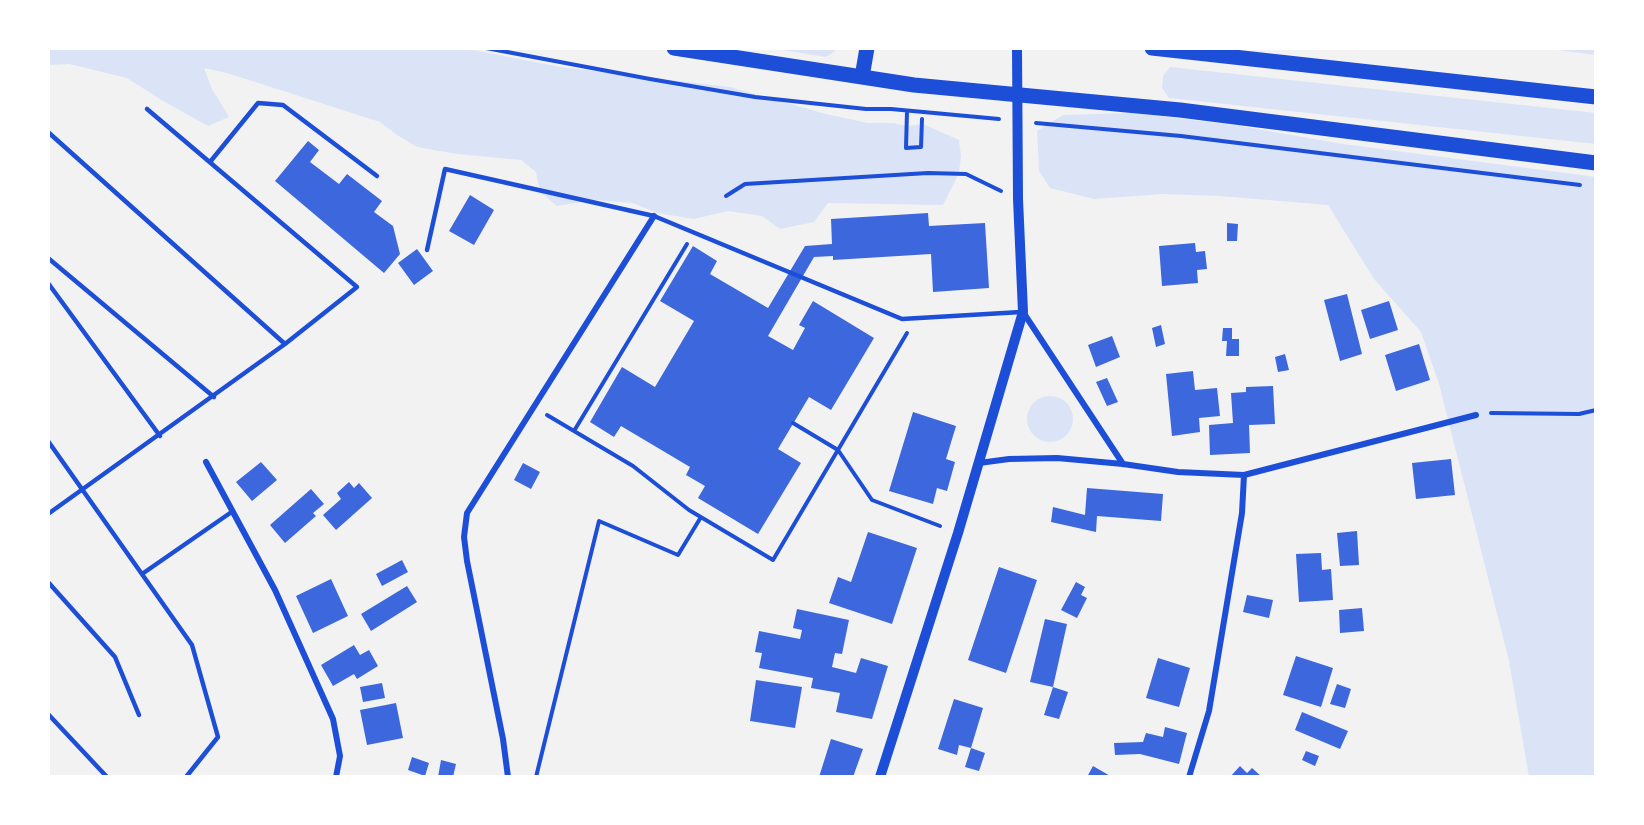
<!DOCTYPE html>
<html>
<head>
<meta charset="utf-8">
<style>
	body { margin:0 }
	#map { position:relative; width:1644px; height:825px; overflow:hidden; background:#f2f2f2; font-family:"PT Sans",sans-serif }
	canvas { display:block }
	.frame { position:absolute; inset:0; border:50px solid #fff; pointer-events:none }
</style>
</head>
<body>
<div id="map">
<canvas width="1644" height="825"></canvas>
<div class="frame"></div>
</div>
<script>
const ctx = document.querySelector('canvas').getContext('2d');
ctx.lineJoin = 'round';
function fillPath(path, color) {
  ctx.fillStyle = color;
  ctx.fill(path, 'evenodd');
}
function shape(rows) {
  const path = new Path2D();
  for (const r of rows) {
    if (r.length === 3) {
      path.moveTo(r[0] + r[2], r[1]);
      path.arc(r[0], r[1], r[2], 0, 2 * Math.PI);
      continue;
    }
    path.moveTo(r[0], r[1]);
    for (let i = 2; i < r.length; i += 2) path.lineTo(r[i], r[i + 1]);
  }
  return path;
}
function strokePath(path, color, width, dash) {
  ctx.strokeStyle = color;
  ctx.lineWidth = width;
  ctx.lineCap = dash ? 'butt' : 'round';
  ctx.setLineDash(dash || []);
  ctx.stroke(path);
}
fillPath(shape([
	[48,48,468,49,561,67,730,87,826,114,868,123,894,123,907,126,923,124,959,140,961,156,959,173,943,205,828,203,814,222,780,229,762,216,728,211,694,219,657,213,633,203,594,200,557,206,540,192,536,172,521,160,457,154,417,147,397,135,380,122,227,73,204,68,212,89,229,117,208,126,163,101,127,78,69,64,48,65],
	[770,48,839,48,826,57],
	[1542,48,1596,48,1596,55,1543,48],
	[1170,67,1596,113,1596,144,1169,98,1162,88,1163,76],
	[1133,113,1234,125,1343,144,1596,177,1596,777,1529,777,1509,661,1439,384,1421,332,1374,279,1328,205,1220,196,1163,194,1094,199,1050,188,1039,171,1037,131,1063,115],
	[1050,419,23]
]), '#dbe4f7');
fillPath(shape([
	[308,141,319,150,310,162,339,184,347,174,382,201,374,212,393,226,400,254,384,273,275,181],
	[470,195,494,210,474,245,449,231],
	[928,213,929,226,985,223,989,288,933,292,931,254,833,260,833,256,814,257,768,336,793,350,805,328,799,325,813,301,874,338,831,410,809,397,778,449,801,463,758,534,698,498,705,486,686,475,690,467,621,426,614,437,590,422,622,367,655,387,694,321,660,301,693,246,717,261,710,274,768,308,805,246,832,244,831,219],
	[1227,223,1238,224,1237,241,1227,241],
	[1195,243,1196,252,1205,251,1207,269,1197,270,1198,283,1162,286,1159,246],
	[417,249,433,271,414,285,398,263],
	[1347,294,1362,354,1340,361,1324,300],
	[1389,301,1398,330,1370,339,1361,310],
	[1161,325,1165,344,1156,347,1152,328],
	[1223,328,1232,328,1232,339,1239,339,1239,356,1226,356,1227,341,1222,341],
	[1112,336,1120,357,1096,367,1088,345],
	[1419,344,1430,380,1396,391,1385,355],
	[1285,354,1289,370,1278,372,1275,357],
	[1193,371,1195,390,1217,388,1220,416,1199,418,1200,432,1172,436,1166,374],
	[1107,378,1118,402,1107,406,1096,382],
	[1273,386,1275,424,1249,425,1250,453,1210,455,1209,425,1233,423,1231,393,1246,392,1246,387],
	[913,412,956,426,946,459,955,462,947,491,937,488,933,504,889,491],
	[1451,459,1455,495,1416,499,1412,463],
	[261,462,277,480,252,501,236,482],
	[523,463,540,472,531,489,514,480],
	[349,482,354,488,359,483,372,498,336,530,323,515,341,499,337,493],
	[1087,488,1163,494,1161,521,1097,516,1096,532,1051,522,1053,507,1085,515],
	[311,489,324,504,313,513,316,516,285,543,270,525],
	[1357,531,1359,565,1340,566,1337,533],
	[868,532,917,548,892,624,829,603,838,577,851,582],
	[1321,553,1322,570,1331,569,1333,600,1299,602,1296,554],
	[402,560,408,572,382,586,376,574],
	[999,567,1037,580,1006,673,968,660],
	[331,579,348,616,313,633,296,596],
	[1076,582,1085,587,1081,595,1087,598,1077,618,1061,610],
	[407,586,417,602,371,631,361,614],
	[1247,595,1273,600,1269,618,1243,612],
	[1362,608,1364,631,1340,633,1339,610],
	[797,609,849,620,842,654,835,653,832,667,856,673,861,658,888,666,872,719,836,712,840,693,811,688,813,678,759,668,762,653,755,652,759,631,800,639,802,630,793,628],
	[1045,619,1067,624,1053,687,1030,682],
	[354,645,360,655,369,650,378,666,357,679,354,674,333,686,321,665],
	[1296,656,1333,668,1321,707,1283,695],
	[1158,658,1190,668,1179,707,1146,698],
	[756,680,802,687,795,728,750,721],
	[382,683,385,698,363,702,360,687],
	[1337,684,1351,689,1345,708,1330,704],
	[1053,687,1068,692,1059,719,1044,715],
	[954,699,983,708,971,748,959,745,957,755,938,749],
	[396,703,403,738,367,745,360,710],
	[1302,712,1348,731,1340,749,1295,730],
	[1165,727,1187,733,1179,764,1140,754,1115,755,1114,743,1143,742,1146,733,1163,737],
	[831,739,863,749,853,777,819,777],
	[971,748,985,753,979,771,965,767],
	[1306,751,1319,756,1315,766,1302,760],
	[412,757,429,763,425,776,408,770],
	[441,760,456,764,453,777,438,777],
	[1093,766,1112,777,1087,777],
	[1240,766,1247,773,1252,768,1262,777,1230,777]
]), '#3d67dc');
strokePath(shape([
	[486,48,650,79,755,97,866,109,891,109,999,119],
	[907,111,906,148,921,147,922,119],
	[1036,123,1181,136,1580,185],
	[726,196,745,184,928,173,966,174,1001,191],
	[1491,413,1579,414,1596,410],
	[547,415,633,466,689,510,773,560,907,333],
	[793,423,838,450,872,500,940,526],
	[574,431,687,244],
	[536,777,599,521,678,555,701,517]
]), '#1d4ed8', 4);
strokePath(shape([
	[48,132,285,344],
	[210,162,258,103,283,105,377,176],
	[427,250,445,169,654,216,902,319,1021,312],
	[48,258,214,397],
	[48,283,160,436],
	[48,441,192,645,218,737,186,777],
	[48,514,285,344,357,287,147,109],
	[142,574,233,511],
	[48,582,115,657,139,715],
	[48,714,107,777]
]), '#1d4ed8', 4.5);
strokePath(shape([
	[1023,312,1123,464],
	[206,462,275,590,333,719,340,756,336,777],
	[979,463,1009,459,1057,458,1123,464,1178,472,1244,475,1476,415],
	[508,777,503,739,467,561,464,537,467,513,654,216],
	[1189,777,1209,711,1242,513,1244,475]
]), '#1d4ed8', 6);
strokePath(shape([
	[880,777,958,533,1023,312,1018,199,1017,48]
]), '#1d4ed8', 10);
strokePath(shape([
	[674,48,914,85,1180,110,1596,163],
	[1152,48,1596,97],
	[862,77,867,48]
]), '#1d4ed8', 15);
</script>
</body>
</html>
